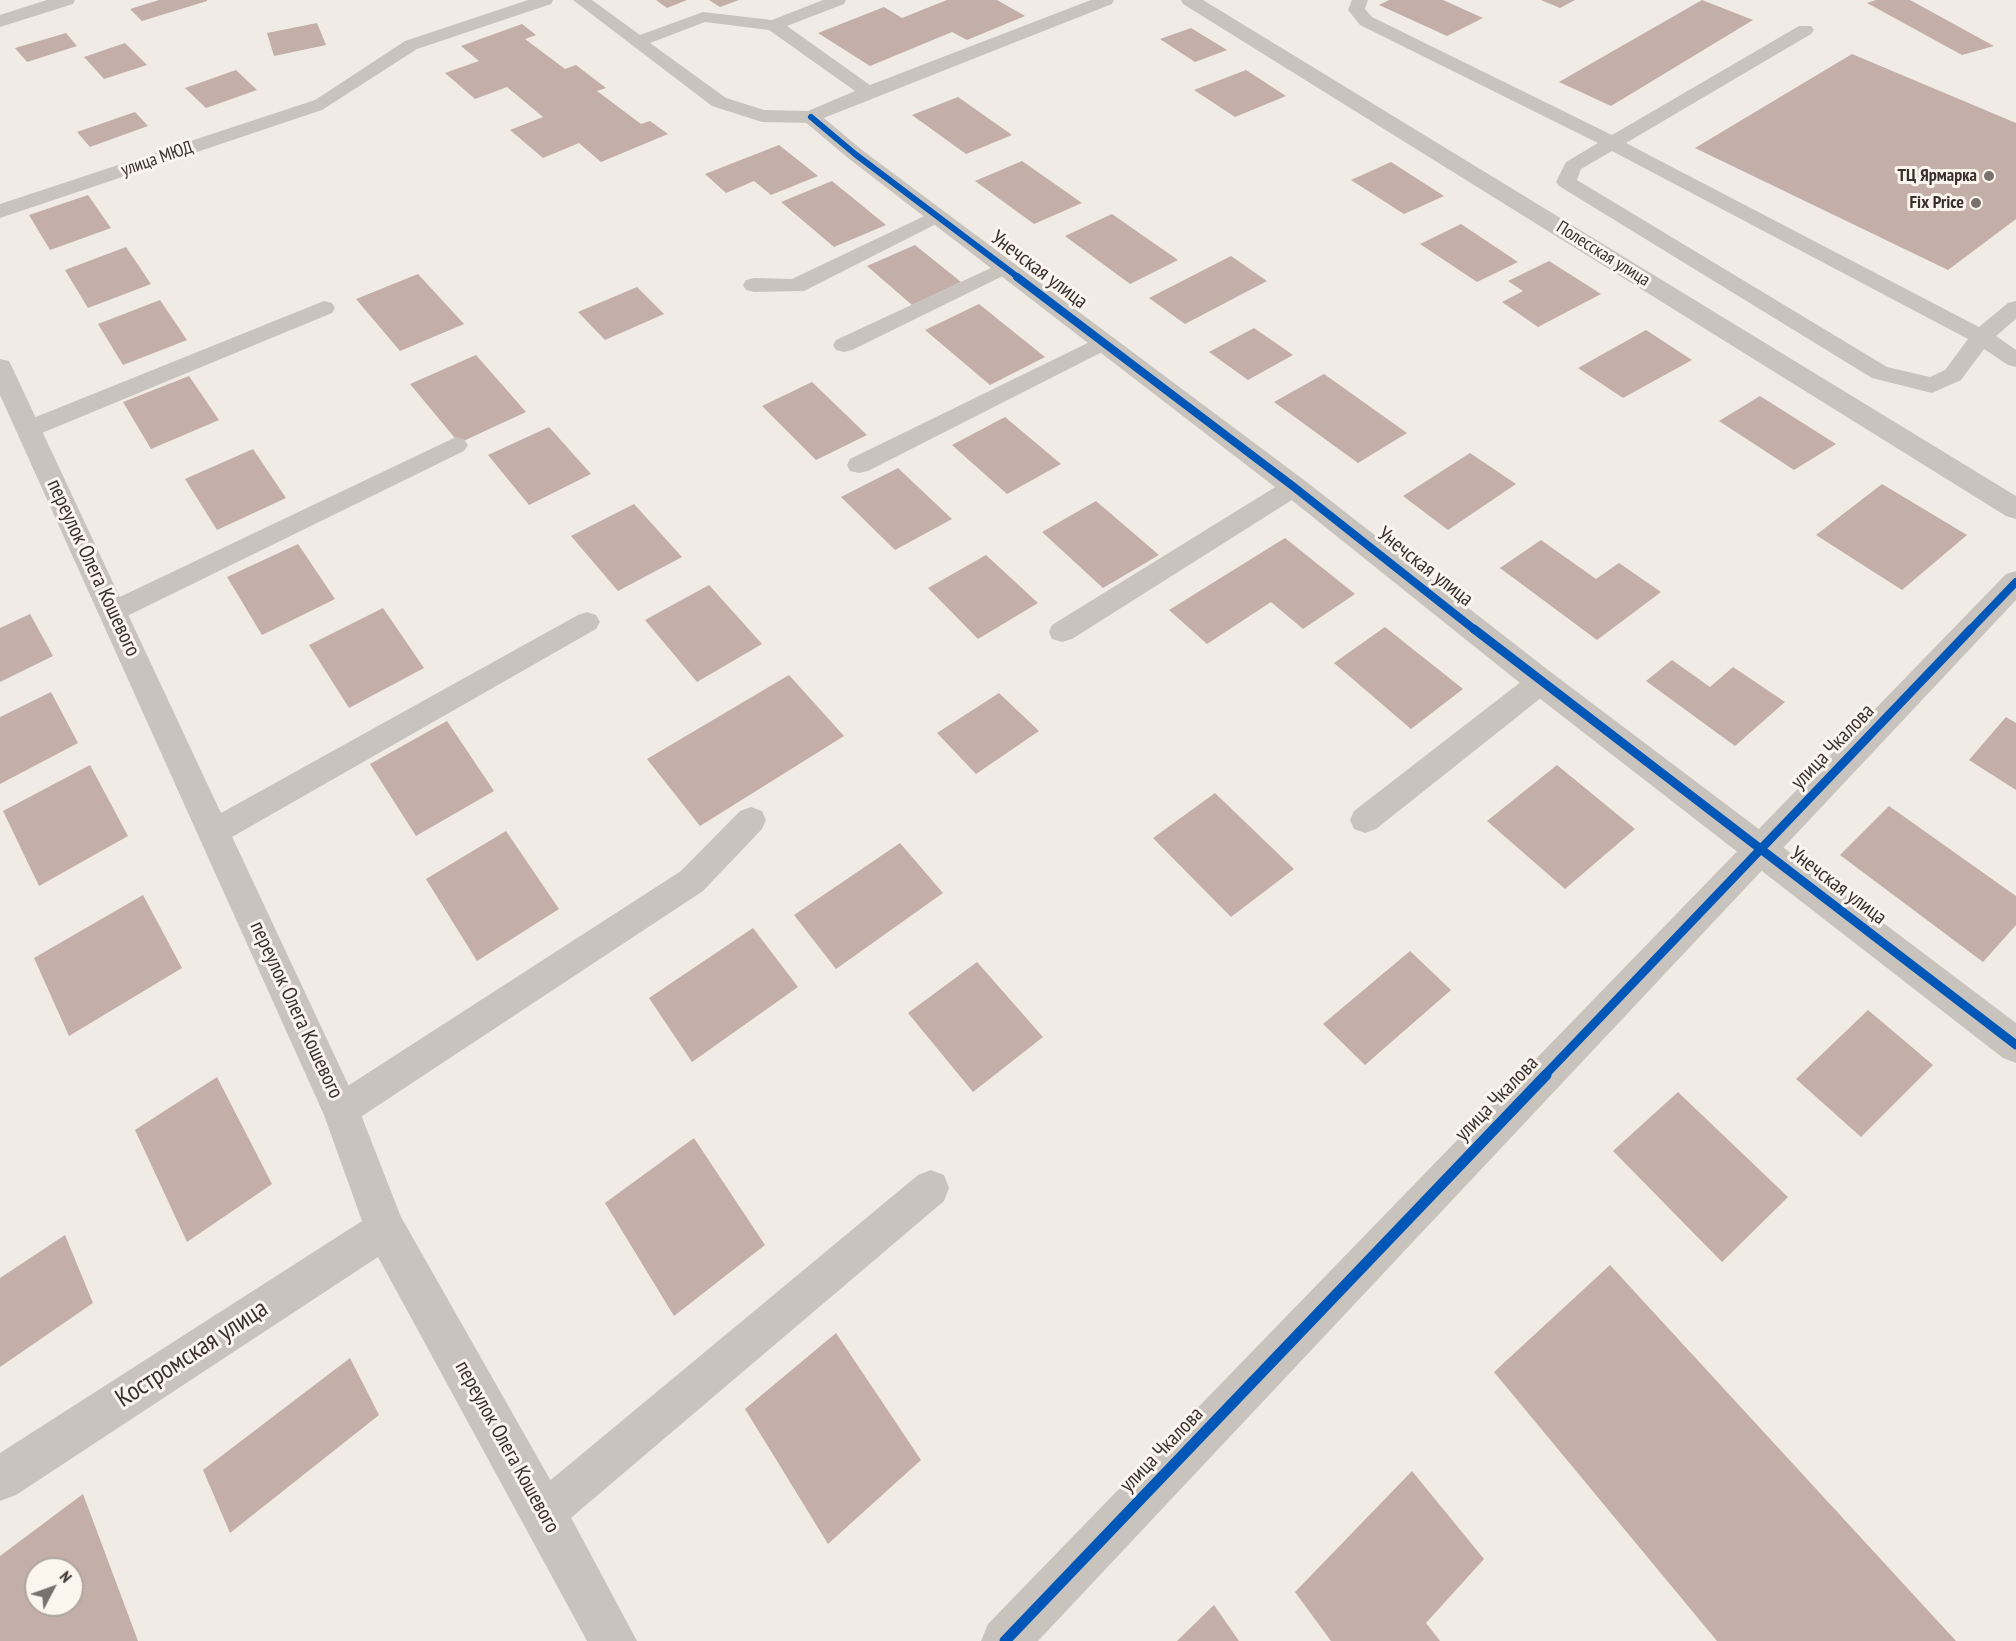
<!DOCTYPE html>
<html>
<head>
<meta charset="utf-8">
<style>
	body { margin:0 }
	#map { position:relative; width:2016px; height:1641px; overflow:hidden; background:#f0ebe5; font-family:"PT Sans Narrow",sans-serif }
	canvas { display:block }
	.north { position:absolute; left:24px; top:1557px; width:60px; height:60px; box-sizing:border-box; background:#fbf5ee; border:2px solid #aea6a0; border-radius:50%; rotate:49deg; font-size:16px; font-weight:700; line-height:24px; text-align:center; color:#3b302b }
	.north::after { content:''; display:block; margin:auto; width:21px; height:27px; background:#7a716c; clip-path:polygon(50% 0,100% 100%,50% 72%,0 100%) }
</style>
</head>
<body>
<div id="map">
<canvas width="2016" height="1641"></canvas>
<div class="north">N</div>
</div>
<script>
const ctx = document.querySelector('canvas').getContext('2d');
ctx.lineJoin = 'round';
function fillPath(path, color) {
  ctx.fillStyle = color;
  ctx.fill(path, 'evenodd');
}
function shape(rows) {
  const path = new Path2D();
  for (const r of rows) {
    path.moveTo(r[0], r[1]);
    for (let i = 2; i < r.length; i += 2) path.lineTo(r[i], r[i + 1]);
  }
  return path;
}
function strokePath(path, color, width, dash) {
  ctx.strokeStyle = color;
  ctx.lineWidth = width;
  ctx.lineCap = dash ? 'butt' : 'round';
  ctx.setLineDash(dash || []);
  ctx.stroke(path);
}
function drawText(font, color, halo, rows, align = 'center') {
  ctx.font = font + ' "PT Sans Narrow",sans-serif';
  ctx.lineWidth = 6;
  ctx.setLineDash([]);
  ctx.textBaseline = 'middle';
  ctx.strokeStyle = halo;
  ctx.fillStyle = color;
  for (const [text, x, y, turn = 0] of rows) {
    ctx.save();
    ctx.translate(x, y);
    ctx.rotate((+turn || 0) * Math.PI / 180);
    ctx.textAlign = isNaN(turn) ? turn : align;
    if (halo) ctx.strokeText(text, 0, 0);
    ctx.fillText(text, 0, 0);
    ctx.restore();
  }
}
fillPath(shape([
	[159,0,207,0,207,1,142,21,130,9],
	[656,0,687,0,667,8],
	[709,0,739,0,720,7],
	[947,0,997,0,1025,16,967,40,952,32,870,66,818,33,884,7,902,18],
	[1389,0,1443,0,1483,18,1447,36,1379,5],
	[1541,0,1575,0,1560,8],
	[1702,0,1753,20,1611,106,1559,82],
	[1876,0,1910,0,1994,46,1962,55,1867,3],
	[317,23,326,45,274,56,267,33],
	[522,24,536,35,525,39,565,69,576,65,606,88,597,91,641,124,650,121,668,134,601,162,579,143,543,158,510,130,543,117,507,87,475,99,445,73,479,61,461,46],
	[1191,28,1227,50,1195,62,1160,39],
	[66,33,77,46,27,62,15,48],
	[125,43,147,65,104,79,84,57],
	[1852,54,2016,123,2016,219,1948,270,1695,148],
	[236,70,257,90,206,108,185,88],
	[1246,70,1286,96,1235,117,1194,90],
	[958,97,1012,135,966,154,912,115],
	[135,112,148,126,90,147,77,132],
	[779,145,818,176,771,195,754,181,726,193,705,174],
	[1022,161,1082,203,1034,224,975,181],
	[1391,162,1444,196,1404,214,1351,180],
	[832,181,886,225,834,247,781,202],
	[88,195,111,228,50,250,29,215],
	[1112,214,1178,260,1130,284,1065,236],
	[1461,224,1518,262,1477,282,1420,244],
	[915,245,961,282,912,305,867,266],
	[126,247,151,284,88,308,65,270],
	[1231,256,1267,281,1185,324,1149,298],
	[1549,261,1601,294,1538,327,1502,302,1523,291,1508,281],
	[418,274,464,324,400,351,356,299],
	[637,287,664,314,605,340,578,312],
	[160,300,187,340,123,365,98,324],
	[979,304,1045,357,990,385,925,330],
	[1254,328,1293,355,1248,380,1209,352],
	[1646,330,1692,360,1623,398,1578,368],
	[476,355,526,412,459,443,410,384],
	[1324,374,1407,433,1358,463,1274,402],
	[189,376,219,420,151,449,123,402],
	[812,382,867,435,816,460,762,406],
	[1760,396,1836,444,1794,470,1719,421],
	[1005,417,1061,464,1007,494,952,445],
	[549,427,591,474,529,505,488,455],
	[253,449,286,498,217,530,185,479],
	[1470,453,1516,484,1448,530,1403,496],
	[898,468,952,519,895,550,841,497],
	[1882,484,1967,535,1902,590,1816,535],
	[1096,501,1159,555,1103,588,1042,532],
	[634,504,682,557,618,591,571,536],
	[1285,538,1355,594,1303,629,1271,602,1207,644,1169,610],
	[1541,540,1596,579,1619,563,1661,592,1597,640,1500,568],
	[298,544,335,599,262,635,227,577],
	[986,555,1038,603,978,639,928,588],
	[709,585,762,644,697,682,645,620],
	[383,608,424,668,349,708,309,645],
	[30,614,53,656,0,682,0,628],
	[1385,627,1463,689,1411,729,1334,663],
	[1672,660,1710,687,1733,667,1785,702,1735,746,1646,681],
	[789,675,844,736,700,826,647,759],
	[51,692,78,743,0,784,0,717],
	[999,693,1039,731,976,774,937,733],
	[2006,717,2016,723,2016,790,1969,760],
	[447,721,494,791,416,836,370,764],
	[90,765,128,836,39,886,3,811],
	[1557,765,1635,829,1565,889,1487,821],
	[1215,793,1294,869,1231,917,1153,838],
	[1889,806,2016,896,2016,925,1983,962,1840,855],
	[506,831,559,909,477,961,426,879],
	[900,843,943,893,836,969,794,915],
	[143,895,182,968,69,1036,34,958],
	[753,928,798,987,692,1062,649,998],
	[1410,951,1451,990,1365,1065,1323,1024],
	[977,962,1043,1037,973,1092,908,1013],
	[1868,1010,1933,1065,1861,1137,1796,1079],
	[217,1077,272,1184,187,1242,135,1130],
	[1678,1092,1788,1197,1722,1262,1613,1151],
	[694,1138,765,1245,674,1316,605,1203],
	[65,1235,93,1303,0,1367,0,1278],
	[1610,1265,1956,1641,1717,1641,1494,1372],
	[836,1333,921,1460,828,1544,745,1409],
	[350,1358,379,1415,230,1533,203,1470],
	[1412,1471,1484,1559,1426,1623,1440,1641,1331,1641,1295,1592],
	[83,1494,138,1641,0,1641,0,1556],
	[36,1569,72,1569,72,1605,36,1605],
	[1214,1605,1239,1641,1177,1641]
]), '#c3afa7');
fillPath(shape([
	[528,0,553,0,551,4,417,49,322,110,308,110,306,106,405,41,528,0],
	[573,0,592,0,640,35,703,12,772,20,823,0,846,0,844,4,787,26,870,85,1091,0,1114,0,1112,4,811,123,762,122,712,106,573,0],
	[705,22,769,30,855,91,808,111,764,110,726,98,650,43,705,22],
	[1352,0,1368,0,1365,9,1372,17,1612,135,1799,26,1811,26,1814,30,1811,34,1626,143,1979,327,2008,303,2016,301,2016,319,1996,336,2016,350,2016,367,2008,365,1984,349,1961,380,1932,393,1872,378,1559,186,1556,182,1566,162,1598,143,1360,25,1348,10,1352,0],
	[1612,151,1968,339,1945,370,1930,377,1887,367,1577,180,1581,169,1612,151],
	[937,210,944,212,947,216,944,220,804,291,754,292,746,290,743,285,746,280,754,278,792,279,937,210],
	[1006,261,1013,263,1017,267,1013,271,852,350,844,352,836,350,833,345,836,340,1006,261],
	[324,301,332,303,335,308,332,313,37,435,29,437,21,435,17,429,21,423,324,301],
	[1104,335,1112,337,1115,342,1112,347,868,471,859,473,850,471,847,465,850,459,1104,335],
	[456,437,464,439,468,445,464,451,123,618,114,621,105,618,101,611,105,604,456,437],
	[1294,478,1303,481,1306,487,1303,493,1072,639,1062,642,1052,639,1049,632,1052,625,1285,481,1294,478],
	[587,612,596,615,600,622,596,629,225,841,214,845,203,841,199,832,203,823,578,615,587,612],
	[1541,671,1551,674,1555,682,1551,690,1376,829,1365,833,1354,829,1350,820,1354,811,1531,674,1541,671],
	[751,807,762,811,766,820,762,829,703,891,353,1122,341,1127,329,1122,324,1110,329,1098,681,871,740,811,751,807],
	[931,1170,944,1175,949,1188,944,1201,559,1528,544,1534,529,1528,523,1513,529,1498,918,1175,931,1170]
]), '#c9c3be');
fillPath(shape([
	[47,0,75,0,73,4,0,27,0,15,47,0],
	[1181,0,1203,0,2016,496,2016,519,2006,516,1183,4,1181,0],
	[315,100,322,102,325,106,322,110,0,218,0,204,315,100],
	[811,111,818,113,862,150,1304,480,1552,673,2016,1023,2016,1063,2003,1058,1530,691,1284,494,848,158,804,121,801,117,804,113,811,111],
	[0,359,9,361,12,367,354,1097,401,1217,560,1497,637,1641,587,1641,378,1257,16,1495,0,1501,0,1453,362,1221,324,1115,0,395,0,359]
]), '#c9c3be');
fillPath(shape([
	[2016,571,2016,600,1038,1641,981,1641,988,1624,2006,574,2016,571]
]), '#c9c3be');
strokePath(shape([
	[811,117,855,154,1019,278]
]), '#0057b8', 6);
strokePath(shape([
	[1017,277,1294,487,1475,630],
	[1970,630,2016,582]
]), '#0057b8', 8);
strokePath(shape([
	[1474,629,2016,1045],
	[1544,1076,1971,629]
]), '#0057b8', 9);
strokePath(shape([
	[1005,1641,1546,1075]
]), '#0057b8', 11);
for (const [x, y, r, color] of [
	[1989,176,6,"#7a716c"],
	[1976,203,6,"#7a716c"]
]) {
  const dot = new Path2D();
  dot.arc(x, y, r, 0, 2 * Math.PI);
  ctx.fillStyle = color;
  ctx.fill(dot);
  strokePath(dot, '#fbf5ee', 2);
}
drawText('18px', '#3b302b', '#fbf5ee', [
	["улица МЮД",157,159,-19],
	["Полесская улица",1603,254,32]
]);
drawText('bold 18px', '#3b302b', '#fbf5ee', [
	["ТЦ Ярмарка",1977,176],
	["Fix Price",1964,203]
], 'right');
drawText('21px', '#3b302b', '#fbf5ee', [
	["Унечская улица",1039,270,37],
	["Унечская улица",1425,567,38],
	["переулок Олега Кошевого",93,568,65],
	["улица Чкалова",1833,747,-46],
	["Унечская улица",1838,886,37],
	["переулок Олега Кошевого",296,1010,65],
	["улица Чкалова",1497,1099,-46],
	["переулок Олега Кошевого",507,1447,61],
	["улица Чкалова",1162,1450,-46]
]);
drawText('26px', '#3b302b', '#fbf5ee', [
	["Костромская улица",192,1354,-33]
]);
</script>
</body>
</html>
